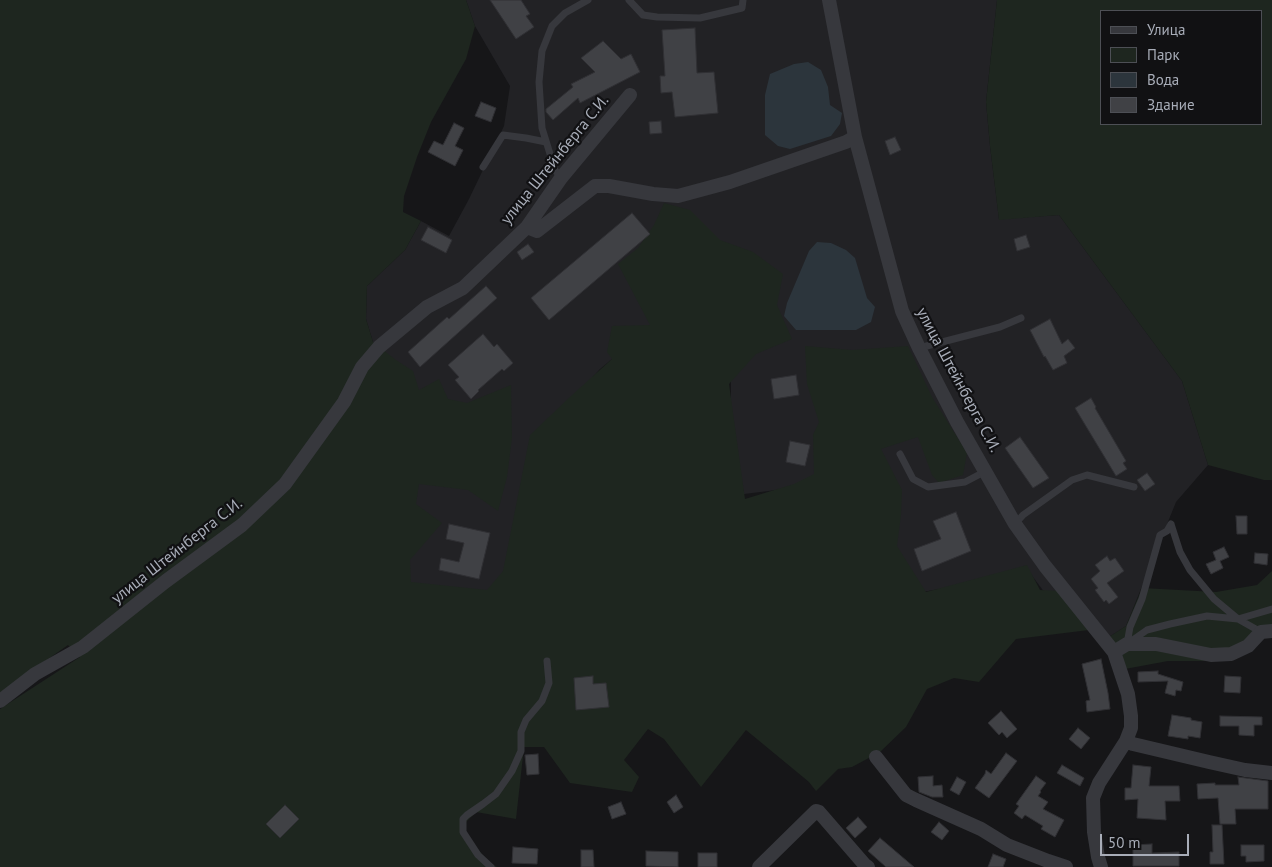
<!DOCTYPE html>
<html>
<head>
<meta charset="utf-8">
<style>
	body { margin:0 }
	#map { position:relative; width:1272px; height:867px; overflow:hidden; background:#161618; font-family:"PT Sans",sans-serif }
	canvas { display:block }
	.legend { position:absolute; left:1100px; top:10px; width:162px; height:115px; box-sizing:border-box; background:#111113; border:1px solid #4d4f55; margin:0; padding:6px 9px; list-style:none; font-size:15px; color:#a8adb8 }
	.legend li { display:flex; align-items:center; gap:10px; height:25px }
	.legend b { width:25px; border:1px solid #4d4f55 }
	.scale { position:absolute; left:1100px; top:834px; width:89px; height:22px; box-sizing:border-box; border:2px solid #a8adb8; border-top:0; padding-left:6px; font-size:15px; line-height:18px; white-space:nowrap; color:#a8adb8; -webkit-text-stroke:4px #111113; paint-order:stroke }
</style>
</head>
<body>
<div id="map">
<canvas width="1272" height="867"></canvas>
<ul class="legend">
<li><b style="height:6px;background:#37383d"></b>Улица</li>
<li><b style="height:14px;background:#1e261f"></b>Парк</li>
<li><b style="height:14px;background:#2c353c"></b>Вода</li>
<li><b style="height:14px;background:#404145"></b>Здание</li>
</ul>
<div class="scale">50 m</div>
</div>
<script>
const ctx = document.querySelector('canvas').getContext('2d');
ctx.lineJoin = 'round';
function fillPath(path, color) {
  ctx.fillStyle = color;
  ctx.fill(path, 'evenodd');
}
function shape(rows) {
  const path = new Path2D();
  for (const r of rows) {
    path.moveTo(r[0], r[1]);
    for (let i = 2; i < r.length; i += 2) path.lineTo(r[i], r[i + 1]);
  }
  return path;
}
function strokePath(path, color, width, dash) {
  ctx.strokeStyle = color;
  ctx.lineWidth = width;
  ctx.lineCap = dash ? 'butt' : 'round';
  ctx.setLineDash(dash || []);
  ctx.stroke(path);
}
function drawText(font, color, halo, rows, align = 'center') {
  ctx.font = font + ' "PT Sans",sans-serif';
  ctx.lineWidth = 4.5;
  ctx.setLineDash([]);
  ctx.textBaseline = 'middle';
  ctx.strokeStyle = halo;
  ctx.fillStyle = color;
  for (const [text, x, y, turn = 0] of rows) {
    ctx.save();
    ctx.translate(x, y);
    ctx.rotate((+turn || 0) * Math.PI / 180);
    ctx.textAlign = isNaN(turn) ? turn : align;
    if (halo) ctx.strokeText(text, 0, 0);
    ctx.fillText(text, 0, 0);
    ctx.restore();
  }
}
fillPath(shape([
	[466,0,997,0,986,102,990,146,999,219,1059,215,1182,381,1208,465,1176,502,1126,626,1109,637,1045,593,1030,573,917,593,834,483,744,494,731,423,731,370,693,292,600,369,529,448,511,588,488,612,413,590,399,575,373,342,366,319,367,286,405,250,421,221,449,236,469,199,504,126,510,86,475,26]
]), '#222225');
fillPath(shape([
	[0,0,466,0,475,26,466,59,431,122,417,157,404,196,403,212,421,221,405,250,367,286,366,319,373,342,396,360,413,371,419,390,439,379,448,399,467,403,511,385,512,438,507,477,498,511,468,490,419,484,416,504,442,523,410,560,411,582,487,590,503,571,530,435,571,396,612,359,607,352,612,326,650,325,618,264,638,248,654,225,664,203,690,210,720,240,753,252,783,274,777,305,792,339,756,354,729,384,745,499,794,484,814,474,813,435,819,422,807,384,805,346,852,350,908,346,932,397,967,453,963,475,939,483,932,475,918,437,881,449,902,490,901,515,897,546,926,592,1027,565,1040,590,1061,591,1089,630,1016,639,979,682,954,678,927,689,906,727,880,752,852,767,838,769,816,791,809,782,746,730,701,787,664,739,648,729,624,760,639,777,632,792,570,783,544,747,524,747,516,819,476,812,466,822,466,831,475,846,488,861,497,867,0,867,0,709,80,657,68,645,0,693],
	[997,0,1272,0,1272,480,1264,480,1208,465,1182,381,1059,215,999,220,990,146,986,102],
	[1101,11,1261,11,1261,124,1101,124],
	[1272,571,1272,637,1266,637,1229,661,1168,661,1125,669,1109,637,1126,626,1142,588,1216,592,1257,585]
]), '#1e261f');
fillPath(shape([
	[808,62,821,70,828,87,830,105,842,113,840,124,831,136,790,149,778,146,765,135,765,95,770,74,794,64],
	[817,242,831,243,846,250,855,258,867,298,875,307,871,322,856,330,796,330,784,316,787,303,809,251]
]), '#2c353c');
const building = shape([
	[490,0,521,0,530,14,526,16,534,27,516,39,490,0],
	[695,28,697,73,714,72,718,113,675,117,672,92,661,93,660,76,665,76,662,30,695,28],
	[603,41,621,59,631,54,640,72,580,103,578,98,553,120,546,112,546,109,573,87,571,84,595,72,581,58,603,41],
	[481,102,496,108,491,122,475,116,481,102],
	[661,121,662,133,650,134,649,122,661,121],
	[454,123,464,128,455,146,463,150,455,166,428,152,434,141,443,145,454,123],
	[895,137,901,150,890,155,885,141,895,137],
	[632,213,650,234,549,320,531,298,632,213],
	[428,227,452,240,446,253,421,240,428,227],
	[1026,235,1030,247,1017,251,1014,239,1026,235],
	[528,244,534,252,522,260,517,252,528,244],
	[486,286,497,298,420,367,408,352,447,317,449,319,486,286],
	[1050,319,1062,344,1068,339,1075,348,1064,356,1067,363,1053,370,1045,356,1044,357,1030,330,1050,319],
	[483,334,494,347,497,344,513,363,504,371,502,369,478,390,479,391,471,399,455,380,459,377,448,365,483,334],
	[796,375,799,395,774,399,771,379,796,375],
	[1091,398,1096,407,1095,408,1126,461,1123,463,1127,469,1116,476,1075,408,1091,398],
	[1020,437,1049,478,1033,488,1005,448,1020,437],
	[790,441,810,445,805,466,786,462,790,441],
	[1147,473,1155,484,1145,491,1137,480,1147,473],
	[956,512,971,551,922,571,914,549,941,539,933,521,956,512],
	[1236,516,1247,516,1247,534,1237,534,1236,516],
	[449,524,490,533,479,579,439,570,441,558,459,562,464,543,446,539,449,524],
	[1224,547,1229,557,1220,561,1223,568,1211,574,1206,564,1216,560,1213,552,1224,547],
	[1255,553,1268,554,1267,565,1254,563,1255,553],
	[1107,556,1110,561,1115,558,1124,571,1107,583,1118,597,1109,604,1106,600,1104,602,1095,590,1098,588,1091,579,1100,571,1095,565,1107,556],
	[1101,659,1108,693,1110,709,1087,712,1086,701,1090,700,1082,664,1101,659],
	[1158,671,1158,674,1183,682,1181,691,1176,690,1175,696,1165,693,1168,681,1138,682,1138,672,1158,671],
	[593,676,593,684,606,683,609,707,576,710,574,678,593,676],
	[1225,676,1241,677,1240,693,1224,692,1225,676],
	[1001,711,1017,729,1007,738,1002,732,999,735,988,723,1001,711],
	[1172,715,1191,718,1191,720,1202,722,1200,738,1188,736,1188,739,1168,736,1172,715],
	[1220,716,1262,717,1262,725,1254,725,1254,736,1239,735,1239,726,1220,726,1220,716],
	[1078,728,1090,738,1081,749,1069,739,1078,728],
	[1006,753,1017,761,989,798,975,788,985,774,986,770,991,774,1006,753],
	[538,754,539,774,527,775,525,755,538,754],
	[1062,765,1084,778,1080,786,1057,773,1062,765],
	[1133,765,1151,767,1149,786,1179,786,1180,801,1165,801,1166,820,1137,818,1138,799,1125,800,1125,788,1131,788,1133,765],
	[933,776,933,786,942,785,943,797,932,797,919,792,918,777,933,776],
	[1036,776,1046,783,1040,791,1041,792,1038,796,1048,802,1043,809,1064,820,1055,837,1041,829,1043,826,1025,815,1022,819,1014,813,1019,806,1016,804,1036,776],
	[957,777,966,782,959,795,950,790,957,777],
	[1238,777,1268,781,1268,809,1235,809,1236,824,1220,824,1218,798,1198,799,1197,784,1215,783,1215,785,1239,785,1238,777],
	[676,795,683,807,674,813,667,802,676,795],
	[621,802,626,814,612,819,608,807,621,802],
	[285,805,299,819,280,838,266,824,285,805],
	[858,817,867,827,855,838,846,828,858,817],
	[939,822,949,831,942,840,931,832,939,822],
	[1212,825,1222,825,1224,864,1210,864,1210,852,1213,852,1212,825],
	[880,838,914,867,886,867,868,851,880,838],
	[1152,844,1152,853,1179,852,1179,866,1133,866,1133,845,1152,844],
	[1241,845,1264,845,1264,861,1246,862,1246,856,1241,856,1241,845],
	[513,847,538,849,537,864,512,863,513,847],
	[581,850,593,850,594,867,581,867,581,850],
	[646,851,678,852,678,867,646,866,646,851],
	[698,853,717,853,717,867,698,867,698,853],
	[993,854,1006,859,1003,867,988,867,993,854]
]);
fillPath(building, '#404145');
strokePath(building, '#303034', 1);
strokePath(shape([
	[629,0,643,15,657,17,700,18,742,8,743,0],
	[483,167,503,135,526,138,546,142],
	[561,178,555,170,542,128,539,82,542,51,552,26,565,13,588,0],
	[919,348,1000,327,1021,318],
	[900,454,913,479,928,487,965,482,986,471],
	[1015,524,1023,515,1072,480,1087,475,1134,487],
	[1171,524,1180,552,1190,570,1214,599,1238,619,1207,616,1170,624,1147,630,1127,644,1130,627,1142,599,1160,535,1167,531,1171,524],
	[1261,632,1238,619,1272,609],
	[491,867,478,855,463,832,463,819,467,815,483,804,496,794,512,771,521,751,521,732,526,720,542,701,549,683,547,661]
]), '#37383d', 7);
strokePath(shape([
	[829,0,855,137,902,311,919,348,957,422,1015,524,1045,566,1114,652,1128,694,1131,716,1131,728,1126,741,1099,783,1093,798,1094,832,1098,857,1101,867],
	[527,227,537,231,595,186,609,186,653,194,678,196,730,182,846,142,855,137],
	[1114,652,1127,644,1156,644,1211,655,1231,654,1248,646,1261,632,1272,631],
	[0,701,35,674,83,647,166,581,242,525,285,484,344,402,362,367,379,347,427,307,463,288,527,227,561,178,630,95],
	[1126,741,1133,744,1209,762,1245,770,1272,773],
	[876,757,906,795,916,800,981,829,1007,845,1048,861,1066,867],
	[759,867,816,811,819,812,865,865,868,867]
]), '#37383d', 14);
drawText('16px', '#a8adb8', '#111113', [
	["улица Штейнберга С.И.",555,160,-51],
	["улица Штейнберга С.И.",958,380,62],
	["улица Штейнберга С.И.",177,551,-38]
]);
</script>
</body>
</html>
